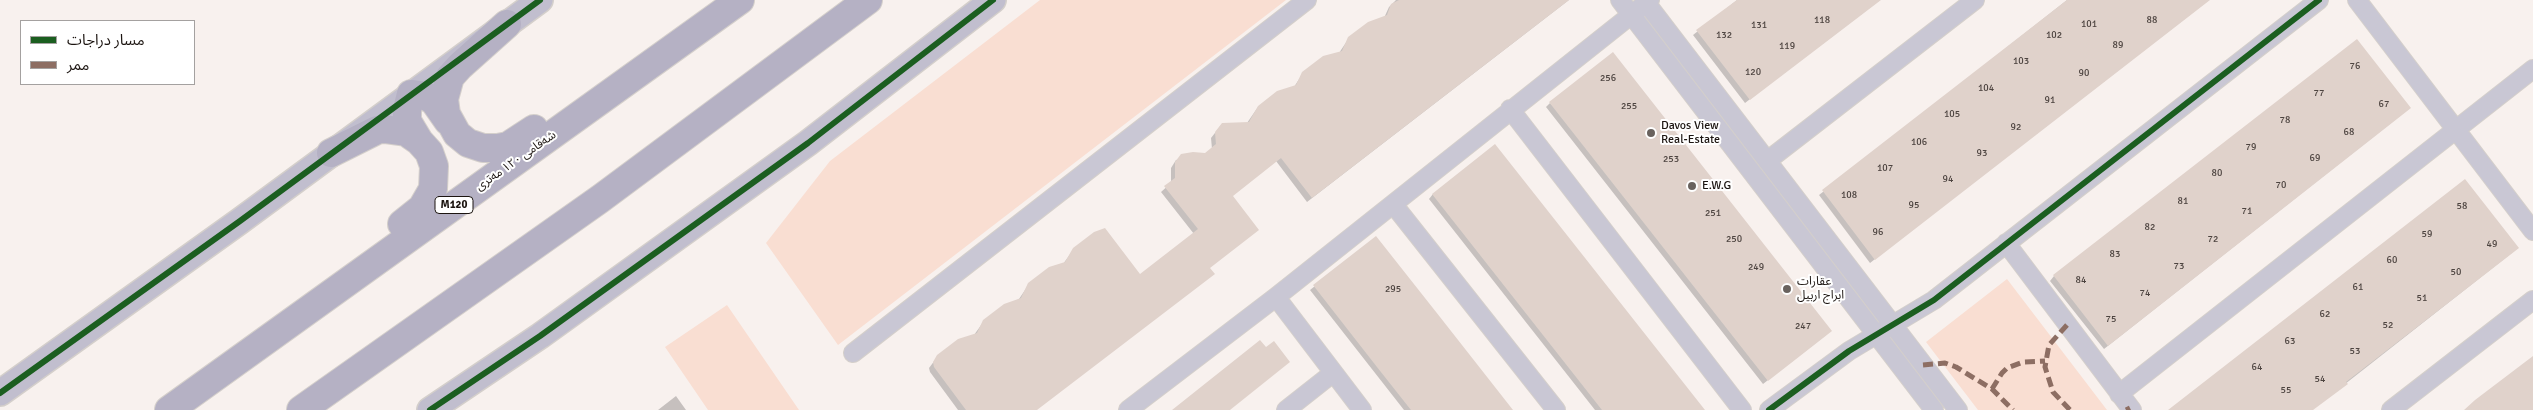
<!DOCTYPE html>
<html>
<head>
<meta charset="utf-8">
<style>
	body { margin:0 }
	#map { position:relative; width:2533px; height:410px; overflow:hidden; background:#f8f1ee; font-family:Signika,"Noto Sans Arabic",sans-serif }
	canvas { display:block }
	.legend { position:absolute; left:20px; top:20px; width:175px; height:65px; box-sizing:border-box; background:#fff; border:1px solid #a4a1a0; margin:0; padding:6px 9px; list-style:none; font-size:15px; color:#1c1511 }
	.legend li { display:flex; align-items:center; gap:10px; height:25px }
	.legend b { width:25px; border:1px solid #a4a1a0 }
</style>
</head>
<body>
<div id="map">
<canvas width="2533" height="410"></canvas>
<ul class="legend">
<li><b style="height:6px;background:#1b5e20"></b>مسار دراجات</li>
<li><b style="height:6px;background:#8d6e63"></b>ممر</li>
</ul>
</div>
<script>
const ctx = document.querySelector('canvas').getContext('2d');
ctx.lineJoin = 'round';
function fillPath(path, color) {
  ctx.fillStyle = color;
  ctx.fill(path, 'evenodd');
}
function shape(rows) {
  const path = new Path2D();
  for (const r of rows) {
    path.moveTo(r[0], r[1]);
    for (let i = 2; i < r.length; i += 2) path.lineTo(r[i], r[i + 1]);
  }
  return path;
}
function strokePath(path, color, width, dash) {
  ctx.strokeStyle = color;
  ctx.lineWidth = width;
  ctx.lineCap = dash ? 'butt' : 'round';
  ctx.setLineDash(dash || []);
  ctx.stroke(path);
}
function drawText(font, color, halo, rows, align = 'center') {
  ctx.font = font + ' Signika,"Noto Sans Arabic",sans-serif';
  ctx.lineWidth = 4;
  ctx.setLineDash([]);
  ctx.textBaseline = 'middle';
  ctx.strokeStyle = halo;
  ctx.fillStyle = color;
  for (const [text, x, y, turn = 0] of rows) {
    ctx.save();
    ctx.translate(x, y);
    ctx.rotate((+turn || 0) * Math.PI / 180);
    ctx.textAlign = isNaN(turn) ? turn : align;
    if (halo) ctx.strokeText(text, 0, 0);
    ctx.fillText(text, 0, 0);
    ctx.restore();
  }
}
fillPath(shape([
	[1040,0,1286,0,838,345,766,243,830,161],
	[2007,279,2107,410,1978,410,1926,342],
	[727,305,799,410,708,410,665,347]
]), '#f9ded2');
fillPath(shape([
	[1396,0,1569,0,1307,202,1276,161,1232,196,1209,268,1036,410,958,410,930,372,929,368,938,356,974,335,984,321,1019,299,1029,284,1063,264,1074,249,1140,275,1194,234,1161,192,1171,183,1171,168,1176,160,1206,154,1212,149,1211,138,1222,124,1247,123,1258,107,1294,87,1303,73,1339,53,1349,38,1384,18,1389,7],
	[1737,0,1880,0,1745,103,1693,35],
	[2067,0,2209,0,1870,263,1819,195],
	[1550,103,1826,335,1763,384,1546,107],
	[2410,108,2104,349,2050,281,2054,276],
	[1433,194,1703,410,1595,410,1429,199],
	[1376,237,1512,410,1404,410,1310,290],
	[2513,252,2312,410,2170,410],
	[676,396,686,410,658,410]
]), '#0003');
fillPath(shape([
	[1399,0,1569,0,1312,198,1281,158,1233,196,1259,230,1210,268,1215,274,1037,410,966,410,934,367,933,362,937,355,958,339,977,333,983,320,1004,304,1021,298,1028,283,1049,267,1065,262,1073,248,1094,232,1105,228,1140,274,1198,229,1164,186,1175,178,1175,162,1181,154,1193,152,1205,153,1216,144,1215,132,1222,123,1249,122,1258,106,1277,91,1296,85,1302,72,1323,56,1342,51,1348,37,1368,22,1387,15,1391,4],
	[1737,0,1881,0,1750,100,1696,30],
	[2067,0,2210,0,1875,260,1822,190],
	[2357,39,2411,108,2108,346,2053,275],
	[1613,52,1832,331,1768,381,1549,102],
	[1495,144,1559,225,1705,410,1602,410,1432,194],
	[2465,179,2519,248,2346,382,2348,384,2313,410,2168,410],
	[1376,236,1440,317,1513,410,1411,410,1377,367,1313,285],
	[1260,340,1266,347,1274,341,1290,362,1230,410,1172,410],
	[2533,356,2533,410,2464,410,2475,400]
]), '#e0d2cb');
const street = shape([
	[1620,0,1934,410],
	[1644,0,1958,410],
	[2357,0,2533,231],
	[1510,109,1742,410],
	[1767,161,1975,0],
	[1393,204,1556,410],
	[2006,243,2132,410],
	[1276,297,1362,410],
	[853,353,1307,0],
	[2119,394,2533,69],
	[1128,410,1276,297,1650,0],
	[1286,410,1333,373],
	[1769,410,1849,351,1934,300,2319,0],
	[2391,410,2533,300]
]);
const secondary = shape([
	[0,393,240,221,540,0],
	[430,410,540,336,808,143,993,0]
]);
const highway = shape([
	[507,24,460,66,450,77,444,99,446,114,457,134,468,143,483,148,498,148,508,146,534,129],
	[419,141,407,121,407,110,411,94,426,96,434,101,448,121],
	[331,153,377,130,384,129,406,132,419,141,429,152,434,166,433,189,422,208,402,224],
	[169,410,740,0],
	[301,410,600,199,868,0]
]);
strokePath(street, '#d4cfcb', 20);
strokePath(secondary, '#d4cfcb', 28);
strokePath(highway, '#d4cfcb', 30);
strokePath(street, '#c9c7d4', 18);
strokePath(secondary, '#c1bece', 25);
strokePath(highway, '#b5b1c4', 28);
strokePath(shape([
	[2067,325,2049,345,2045,367,2053,392,2070,410],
	[1923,365,1945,363,1956,367,1992,389,2013,410],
	[1992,389,2002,373,2007,368,2023,362,2045,361],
	[2126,410,2130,408]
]), '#8d6e63', 5, [10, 5]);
strokePath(shape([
	[0,393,240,221,540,0],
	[430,410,540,336,808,143,993,0],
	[1769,410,1849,351,1934,300,2319,0]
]), '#1b5e20', 6);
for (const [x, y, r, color] of [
	[1651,133,5,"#69625e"],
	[1692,186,5,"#69625e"],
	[1787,289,5,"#69625e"]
]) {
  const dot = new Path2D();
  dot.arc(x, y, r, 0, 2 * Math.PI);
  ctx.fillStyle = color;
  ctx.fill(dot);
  strokePath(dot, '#fff', 2);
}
drawText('10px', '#4d4440', null, [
	["118",1822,20],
	["88",2152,20],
	["101",2089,24],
	["131",1759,25],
	["132",1724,35],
	["102",2054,35],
	["89",2118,45],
	["119",1787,46],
	["103",2021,61],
	["76",2355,66],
	["120",1753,72],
	["90",2084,73],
	["256",1608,78],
	["104",1986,88],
	["77",2319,93],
	["91",2050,100],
	["67",2384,104],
	["255",1629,106],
	["105",1952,114],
	["78",2285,120],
	["92",2016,127],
	["68",2349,132],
	["106",1919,142],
	["79",2251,147],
	["93",1982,153],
	["69",2315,158],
	["253",1671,159],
	["107",1885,168],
	["80",2217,173],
	["94",1948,179],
	["70",2281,185],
	["108",1849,195],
	["81",2183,201],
	["95",1914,205],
	["58",2462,206],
	["71",2247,211],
	["251",1713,213],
	["82",2150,227],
	["96",1878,232],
	["59",2427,234],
	["250",1734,239],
	["72",2213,239],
	["49",2492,244],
	["83",2115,254],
	["60",2392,260],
	["73",2179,266],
	["249",1756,267],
	["50",2456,272],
	["84",2081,280],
	["61",2358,287],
	["295",1393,289],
	["74",2145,293],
	["51",2422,298],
	["62",2325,314],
	["75",2111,319],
	["52",2388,325],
	["247",1803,326],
	["63",2290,341],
	["53",2355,351],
	["64",2257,367],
	["54",2320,379],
	["55",2286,390]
]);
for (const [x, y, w] of [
	[454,205,38]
]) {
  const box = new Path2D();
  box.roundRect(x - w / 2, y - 8.5, w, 17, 4);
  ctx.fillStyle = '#fff';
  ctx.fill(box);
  strokePath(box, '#1c1511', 1);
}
drawText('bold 11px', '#1c1511', null, [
	["M120",454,205]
]);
drawText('12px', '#1c1511', '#fff', [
	["Davos View",1661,126],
	["Real-Estate",1661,140],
	["E.W.G",1702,186],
	["عقارات",1797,282],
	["ابراج اربیل",1797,296]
], 'left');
drawText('12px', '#1c1511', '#fff', [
	["شەقامی ١٢٠ مەتری",516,161,-35]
]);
</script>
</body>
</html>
